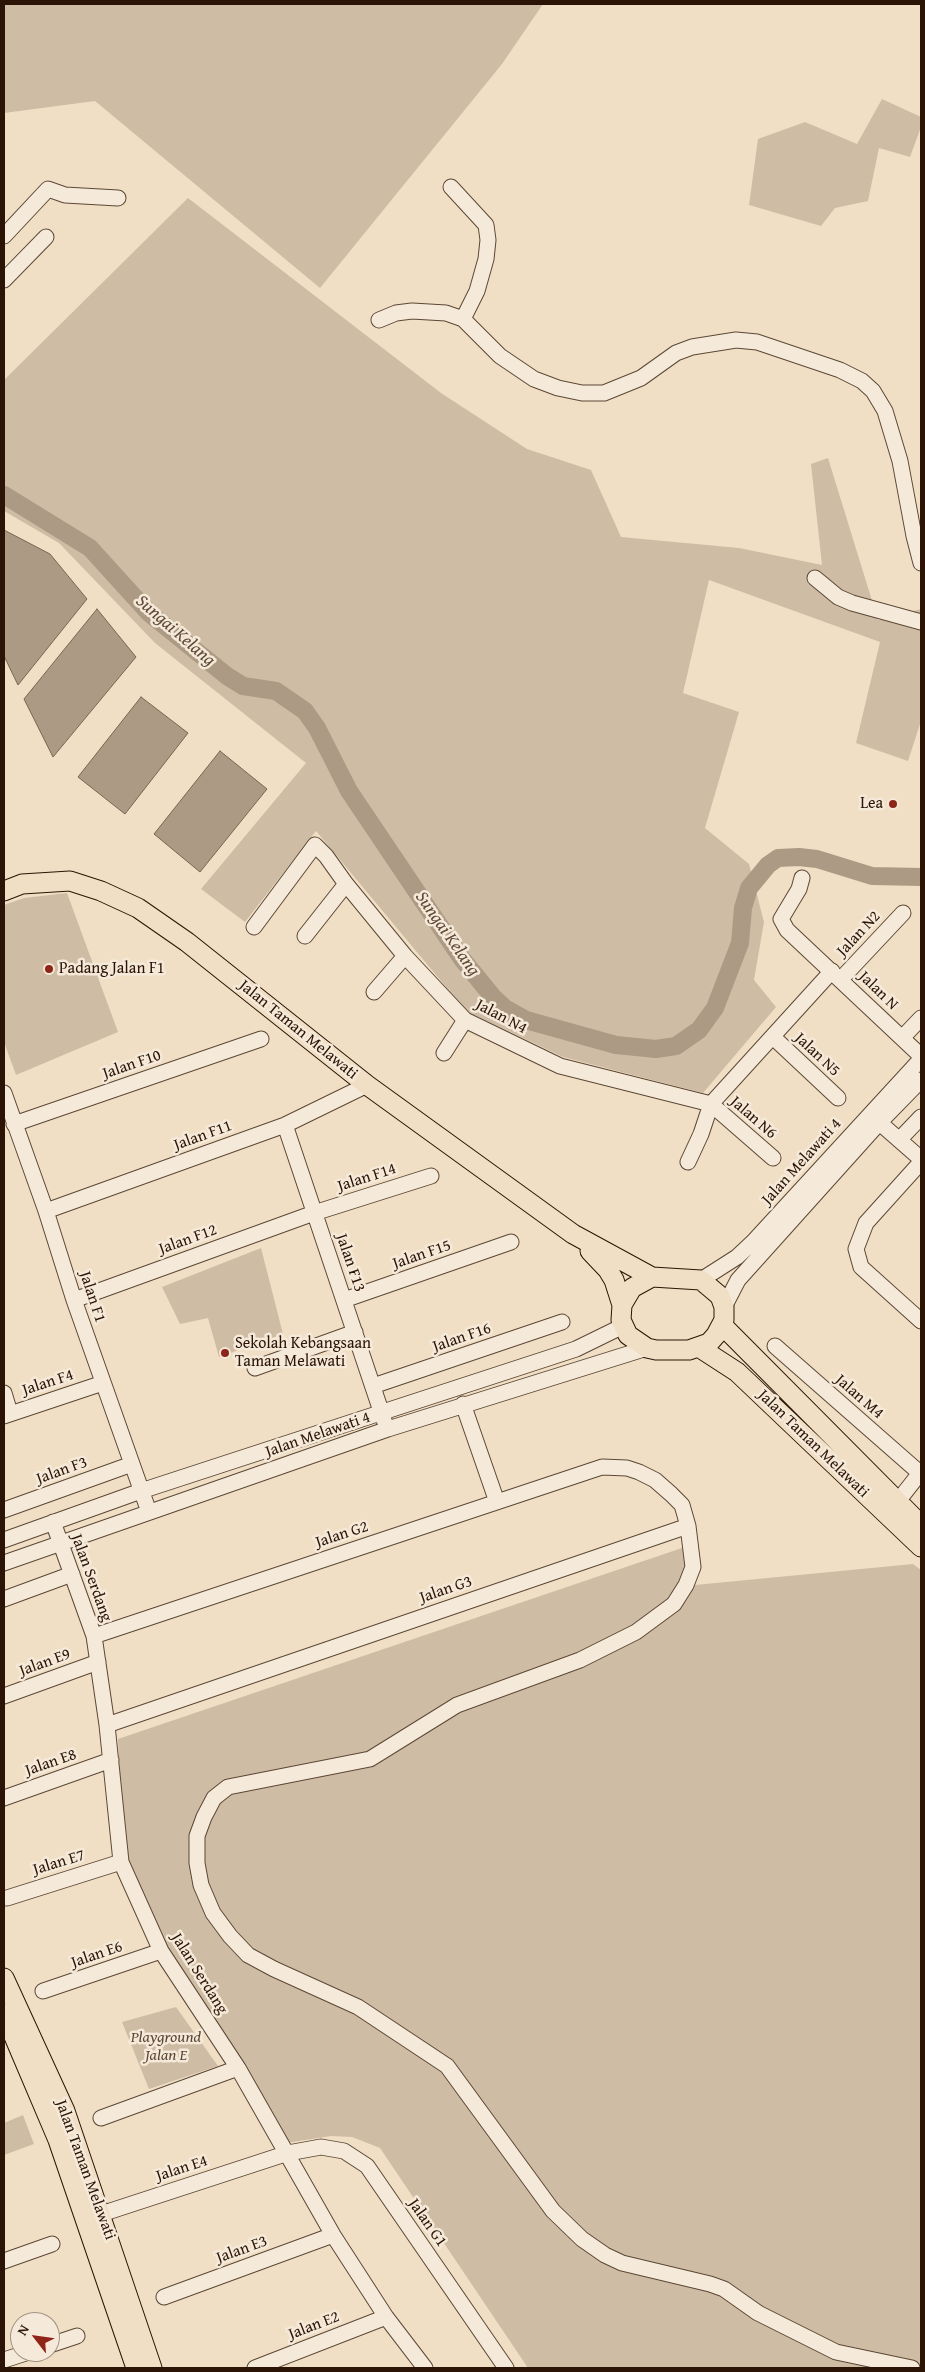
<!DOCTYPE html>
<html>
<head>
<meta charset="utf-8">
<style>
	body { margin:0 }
	#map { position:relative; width:925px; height:2372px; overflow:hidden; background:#f0dfc5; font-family:"Gentium Book Plus",serif }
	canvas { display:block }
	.frame { position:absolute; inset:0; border:5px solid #2b1405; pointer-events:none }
	.north { position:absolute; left:10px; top:2312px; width:50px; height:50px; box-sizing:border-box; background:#f5ead9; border:1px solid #a49484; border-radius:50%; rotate:300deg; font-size:14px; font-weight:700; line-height:20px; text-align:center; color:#2b1405 }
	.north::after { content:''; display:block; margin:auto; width:18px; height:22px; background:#8f2418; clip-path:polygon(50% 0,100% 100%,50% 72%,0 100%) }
</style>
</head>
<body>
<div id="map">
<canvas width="925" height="2372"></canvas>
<div class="frame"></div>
<div class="north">N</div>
</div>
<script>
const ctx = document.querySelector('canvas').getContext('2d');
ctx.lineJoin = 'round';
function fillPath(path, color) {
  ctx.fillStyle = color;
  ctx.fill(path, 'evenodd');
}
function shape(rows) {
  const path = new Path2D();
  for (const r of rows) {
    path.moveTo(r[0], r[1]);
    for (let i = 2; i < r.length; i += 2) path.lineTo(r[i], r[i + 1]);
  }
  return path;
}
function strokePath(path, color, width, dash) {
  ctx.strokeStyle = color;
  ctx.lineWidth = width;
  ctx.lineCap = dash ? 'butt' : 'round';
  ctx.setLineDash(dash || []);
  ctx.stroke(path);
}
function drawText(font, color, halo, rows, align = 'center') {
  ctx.font = font + ' "Gentium Book Plus",serif';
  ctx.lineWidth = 5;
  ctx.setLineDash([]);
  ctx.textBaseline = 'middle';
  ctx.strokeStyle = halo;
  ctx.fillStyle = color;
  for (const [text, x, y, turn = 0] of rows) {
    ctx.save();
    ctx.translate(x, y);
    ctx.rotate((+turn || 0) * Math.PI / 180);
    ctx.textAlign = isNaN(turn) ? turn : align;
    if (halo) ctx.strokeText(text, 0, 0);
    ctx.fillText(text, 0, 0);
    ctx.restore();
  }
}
fillPath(shape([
	[4,4,543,4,502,64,320,288,95,101,4,113],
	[882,99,921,117,921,127,910,157,879,148,868,201,835,208,821,226,749,205,758,139,805,122,857,144],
	[188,198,441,393,527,449,591,470,621,537,739,548,822,565,811,464,828,458,878,620,921,609,921,721,908,761,856,743,880,642,709,580,683,693,739,712,705,828,749,864,764,922,754,980,776,1007,703,1093,563,1057,466,1011,316,831,245,922,201,889,306,763,155,643,59,543,4,511,4,380],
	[67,893,118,1032,16,1075,4,1042,4,905,24,898],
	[261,1248,283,1334,219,1357,208,1318,180,1324,162,1287],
	[682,1548,695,1585,913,1564,921,1570,921,2368,528,2368,380,2148,352,2137,331,2136,286,2143,160,1948,124,1867,118,1739],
	[176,2007,218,2066,149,2089,122,2022],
	[23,2115,34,2144,4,2155,4,2123]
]), '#cfbca4');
const water = shape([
	[4,530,50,554,87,599,18,685,4,656,4,530],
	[97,609,136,657,53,757,24,699,97,609],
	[141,697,188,733,125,814,78,777,141,697],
	[220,751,267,789,200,872,154,834,220,751]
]);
fillPath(water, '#ad9a84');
strokePath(water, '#796451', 1);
strokePath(shape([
	[4,495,90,548,149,613,227,676,243,686,276,691,305,711,317,728,349,791,462,959,493,997,506,1009,526,1020,616,1045,656,1049,676,1046,699,1030,715,1008,740,943,743,908,749,888,768,865,778,858,799,857,817,859,872,876,921,877]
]), '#ad9a84', 18);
const minor = shape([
	[451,187,486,225,488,240,486,259,477,291,463,319],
	[4,236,48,189,65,195,118,198],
	[4,280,46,237],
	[379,320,396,313,412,311,446,313,463,319,500,356,534,379,558,388,582,393,604,393,641,378,676,353,692,347,736,340,757,342,840,370,862,381,873,391,885,411,900,461,914,536,921,563],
	[815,578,838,597,852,603,921,622],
	[802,878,799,889,781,919,787,930,921,1056],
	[254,927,315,845,326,856,346,884,405,956,465,1020,560,1066,711,1104,773,1158],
	[305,936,346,884],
	[841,979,903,913],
	[374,992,405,956],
	[773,1037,838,1098],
	[902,1038,921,1018],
	[444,1053,465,1020],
	[4,1093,46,1211,74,1300,149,1512],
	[873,1117,921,1159],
	[14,1124,261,1039],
	[285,1125,384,1420],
	[899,1140,921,1117],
	[688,1162,701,1134,711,1104,832,971],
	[921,1162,866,1223,856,1249,861,1267,921,1321],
	[46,1211,285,1125,367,1085],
	[701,1280,737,1257,753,1242,921,1059],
	[74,1300,314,1213,431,1176],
	[344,1300,511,1242],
	[724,1307,738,1280,879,1123,921,1080],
	[775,1346,921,1474],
	[255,1368,355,1332],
	[373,1386,562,1322],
	[4,1393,10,1413],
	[463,1404,497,1502],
	[4,1416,103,1383],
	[4,1510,132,1464],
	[891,1510,920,1473],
	[53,1522,94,1636,107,1725,121,1862,161,1951,238,2068,333,2235,386,2317,425,2368],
	[4,1540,141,1491,576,1349,623,1326],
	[4,1563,388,1429,647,1348],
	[4,1599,72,1574],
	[94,1636,602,1467,627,1468,639,1472,655,1480,671,1494,682,1505,688,1526,693,1567,686,1585,674,1604,636,1632,580,1660,457,1705,370,1759,228,1787,214,1798,204,1817,197,1836,197,1863,201,1885,213,1913,230,1936,248,1955,274,1969,358,2007,447,2066,553,2211,582,2239,605,2255,622,2263,710,2284,724,2289,758,2313,836,2352,912,2368],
	[4,1696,98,1662],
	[107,1725,688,1526],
	[4,1798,111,1760],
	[7,1898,121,1862],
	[43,1991,161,1951],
	[101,2118,238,2068],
	[89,2218,288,2153,321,2147,344,2151,367,2166,506,2368],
	[4,2261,52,2244],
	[164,2297,333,2235],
	[50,2345,77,2336],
	[4,2360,29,2352],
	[255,2368,386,2317]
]);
const major = shape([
	[4,891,22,884,70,881,101,891,138,908,187,942,367,1085,573,1234,652,1277],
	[590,1251,608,1270,614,1280,622,1305],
	[652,1277,701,1280,720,1296,724,1307,724,1320,716,1335,709,1343,689,1350,656,1350,647,1348,628,1335,621,1320,622,1305,632,1288,652,1277],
	[722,1325,921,1525],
	[700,1348,737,1372,921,1547],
	[4,1978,65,2111,152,2368],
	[4,2013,58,2140,136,2368]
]);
strokePath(minor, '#5c4735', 17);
strokePath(major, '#2b1405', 21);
strokePath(minor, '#f5ead9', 15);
strokePath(major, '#f0dfc5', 19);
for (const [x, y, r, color] of [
	[893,804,5,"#8f2418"],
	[49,969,5,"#8f2418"],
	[225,1353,5,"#8f2418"]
]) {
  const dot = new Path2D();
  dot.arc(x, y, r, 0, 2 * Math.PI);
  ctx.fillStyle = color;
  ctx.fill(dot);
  strokePath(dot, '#f5ead9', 2);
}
drawText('16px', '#2b1405', '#f5ead9', [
	["Lea",883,804,"right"],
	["Padang Jalan F1",59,969],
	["Sekolah Kebangsaan",235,1344],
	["Taman Melawati",235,1362]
], 'left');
drawText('16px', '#2b1405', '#f5ead9', [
	["Jalan N2",859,934,-47],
	["Jalan N",878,991,44],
	["Jalan N4",501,1017,28],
	["Jalan Taman Melawati",298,1030,39],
	["Jalan N5",817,1055,43],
	["Jalan F10",132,1065,-19],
	["Jalan N6",753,1118,41],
	["Jalan F11",203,1136,-20],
	["Jalan Melawati 4",802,1162,-48],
	["Jalan F14",367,1178,-18],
	["Jalan F12",188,1240,-20],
	["Jalan F15",422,1255,-19],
	["Jalan F13",350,1263,71],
	["Jalan F1",92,1297,72],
	["Jalan F16",462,1338,-19],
	["Jalan F4",48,1383,-18],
	["Jalan M4",859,1397,41],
	["Jalan Melawati 4",318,1435,-19],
	["Jalan Taman Melawati",813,1444,44],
	["Jalan F3",62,1471,-20],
	["Jalan G2",342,1535,-18],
	["Jalan Serdang",91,1578,70],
	["Jalan G3",446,1590,-19],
	["Jalan E9",45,1663,-20],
	["Jalan E8",51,1763,-19],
	["Jalan E7",59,1863,-17],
	["Jalan E6",97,1955,-19],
	["Jalan Serdang",199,1974,58],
	["Jalan E4",182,2169,-18],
	["Jalan Taman Melawati",85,2170,70],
	["Jalan G1",427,2223,55],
	["Jalan E3",242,2250,-20],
	["Jalan E2",314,2326,-21]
]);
drawText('italic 16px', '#5c4635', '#f5ead9', [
	["Playground",166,2038],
	["Jalan E",166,2056]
]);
drawText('italic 18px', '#5f4a38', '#f5ead9', [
	["Sungai Kelang",175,631,41],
	["Sungai Kelang",447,934,55]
]);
</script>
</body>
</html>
